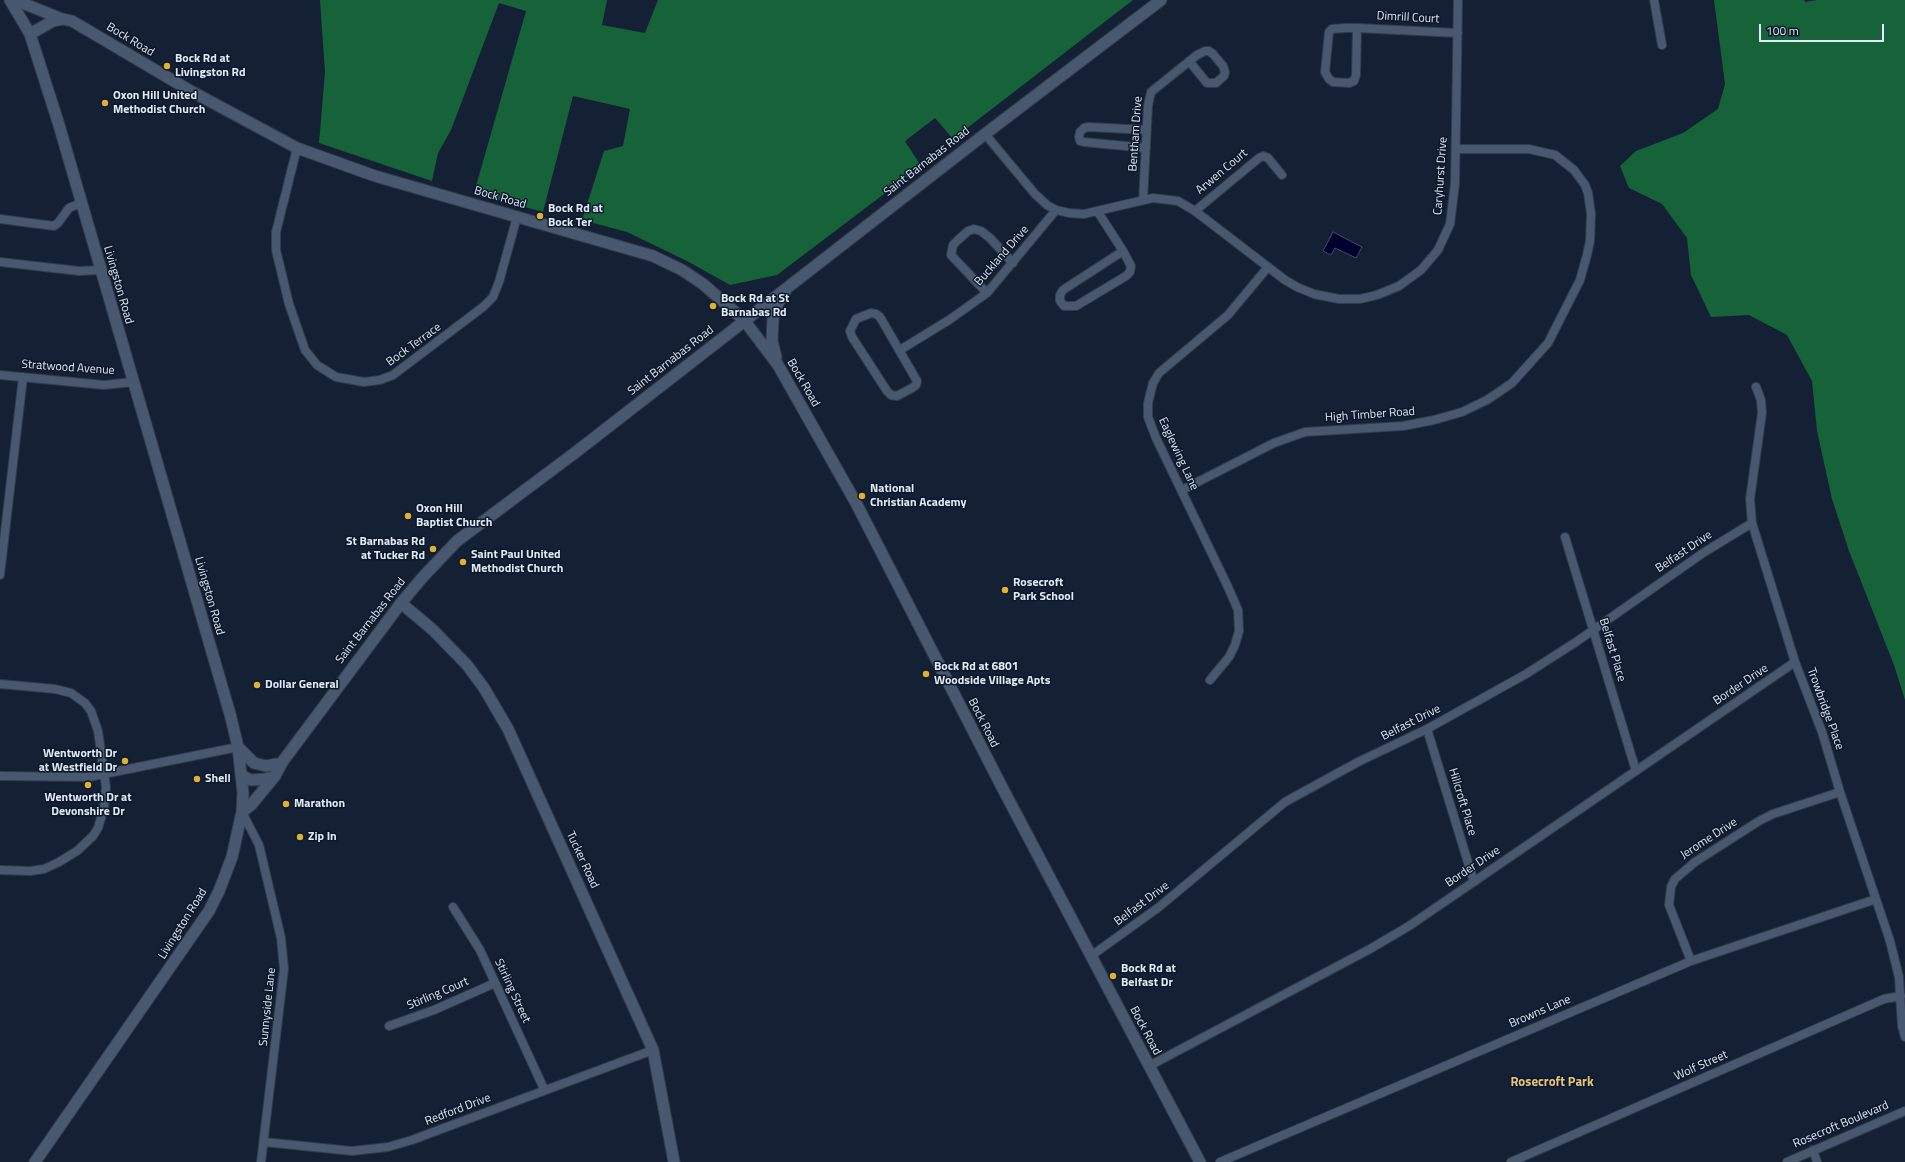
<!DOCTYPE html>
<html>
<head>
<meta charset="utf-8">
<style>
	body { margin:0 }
	#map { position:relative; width:1905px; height:1162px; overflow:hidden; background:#142135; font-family:"Titillium Web",sans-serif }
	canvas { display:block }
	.scale { position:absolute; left:1759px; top:24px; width:125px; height:18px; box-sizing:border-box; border:2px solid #e1eaf7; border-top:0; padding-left:5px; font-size:12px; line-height:14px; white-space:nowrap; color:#e1eaf7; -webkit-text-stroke:3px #0b182a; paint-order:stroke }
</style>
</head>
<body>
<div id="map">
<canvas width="1905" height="1162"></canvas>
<div class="scale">100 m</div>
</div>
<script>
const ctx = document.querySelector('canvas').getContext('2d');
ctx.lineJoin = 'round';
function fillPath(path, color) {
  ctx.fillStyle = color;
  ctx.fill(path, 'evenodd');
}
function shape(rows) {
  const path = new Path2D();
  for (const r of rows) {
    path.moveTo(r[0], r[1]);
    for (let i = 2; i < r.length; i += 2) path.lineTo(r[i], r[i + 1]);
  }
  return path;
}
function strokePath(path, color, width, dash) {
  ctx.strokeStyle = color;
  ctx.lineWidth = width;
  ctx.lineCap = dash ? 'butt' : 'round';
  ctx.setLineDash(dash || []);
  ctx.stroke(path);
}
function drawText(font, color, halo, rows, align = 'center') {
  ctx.font = font + ' "Titillium Web",sans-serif';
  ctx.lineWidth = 3;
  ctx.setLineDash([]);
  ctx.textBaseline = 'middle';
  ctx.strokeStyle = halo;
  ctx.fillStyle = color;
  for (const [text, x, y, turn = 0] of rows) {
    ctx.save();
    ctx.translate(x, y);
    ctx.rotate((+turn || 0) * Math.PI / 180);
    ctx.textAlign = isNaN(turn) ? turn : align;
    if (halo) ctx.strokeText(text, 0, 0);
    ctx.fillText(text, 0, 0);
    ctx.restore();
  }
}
fillPath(shape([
	[320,0,607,0,602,25,645,33,658,0,1133,0,953,139,935,118,905,141,921,166,777,275,730,285,687,261,627,232,582,220,604,151,623,146,630,109,573,96,543,212,474,193,526,11,499,3,451,130,438,153,432,181,319,143,325,72],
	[1714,0,1804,0,1805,2,1817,0,1905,0,1905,700,1894,665,1849,551,1832,499,1817,431,1812,381,1787,335,1749,315,1711,317,1691,275,1687,238,1662,204,1629,188,1620,166,1636,151,1683,133,1718,109,1725,84]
]), '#166239');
const water = shape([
	[1333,232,1362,247,1356,258,1335,248,1331,255,1323,251,1333,232]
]);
fillPath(water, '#00002f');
strokePath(water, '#44466b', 1);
const street = shape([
	[1654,0,1662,45],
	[1345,28,1357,28,1356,75,1354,81,1349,83,1333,82,1329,79,1325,72,1329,32,1332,29,1345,28],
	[1357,28,1458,33],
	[985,134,1035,194,1047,205,1056,210,1069,213,1084,214,1153,198,1178,201,1195,211,1285,280,1297,287,1314,294,1339,299,1360,299,1377,295,1399,286,1421,270,1438,250,1450,224,1455,184,1458,0],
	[297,148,276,232,276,250,289,304,305,350,317,365,336,377,364,382,380,380,393,375,483,307,493,297,499,282,517,217],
	[1146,148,1084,142,1080,141,1079,137,1080,132,1084,128,1089,127,1147,130],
	[1143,200,1148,106,1151,92,1197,55,1205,51,1209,51,1213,54,1223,66,1225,72,1224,76,1216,83,1207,83,1189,61],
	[1195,211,1259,158,1263,156,1268,158,1282,175],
	[1098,212,1123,251],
	[0,219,54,226,58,223,69,208,81,203],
	[1123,251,1131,266,1130,272,1126,276,1076,306,1064,306,1060,301,1060,295,1063,290,1123,251],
	[0,262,79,271,101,270],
	[987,293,951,255,953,245,957,241,968,231,974,229,981,231,990,238,1013,263],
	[871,313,876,314,880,317,917,381,916,385,912,388,897,396,891,395,887,391,852,337,850,331,856,319,871,313],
	[900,350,949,320,987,293,1056,210],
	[0,375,104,385,133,382],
	[1756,387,1761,400,1762,413,1750,499,1752,523,1795,662,1822,732,1840,792,1890,941,1899,977,1902,1026,1905,1037],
	[1182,490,1274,443,1305,432,1403,426,1434,420,1462,412,1487,400,1512,383,1548,343,1580,280,1587,255,1590,241,1591,214,1588,193,1585,185,1574,170,1555,155,1529,149,1456,149],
	[1565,537,1636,771],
	[0,575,23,377],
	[1210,680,1229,657,1235,645,1239,631,1238,610,1228,587,1156,438,1148,417,1148,403,1153,383,1159,373,1228,315,1268,267],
	[0,684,55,689,71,693,85,703,91,711,98,731,106,787,104,808,98,828,93,836,77,851,59,862,44,869,30,871,0,870],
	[1427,729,1474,882],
	[0,776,89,777,238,747],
	[242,812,259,845,281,938,284,969,261,1162],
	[453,907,480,950,544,1089],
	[1091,956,1159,907,1285,802,1358,762,1427,729,1526,674,1576,642,1703,553,1752,523],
	[1691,961,1669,905,1671,887,1675,879,1695,862,1759,821,1773,814,1840,792],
	[389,1026,434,1010,495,983],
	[1149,1066,1370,949,1409,926,1795,662],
	[264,1142,352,1151,388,1147,412,1140,653,1050],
	[1813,1150,1817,1162],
	[1220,1162,1691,961,1876,899],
	[1511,1162,1884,999,1901,996],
	[1787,1162,1905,1111]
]);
const secondary = shape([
	[10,0,30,34,59,125,230,714,238,747,243,793,242,812,232,857,219,891,209,911,35,1162],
	[15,0,62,19],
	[30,34,53,21,63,19,72,21,189,90,297,148,375,176,653,256,682,270,703,284,744,320,778,365,856,503,1004,791,1200,1162],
	[776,357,772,341,773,319,778,303,785,292],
	[401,603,433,630,467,665,484,688,508,729,653,1050,674,1162],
	[238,747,254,763,266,766,276,764],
	[242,776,251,780,266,779,275,776,283,761,401,603,422,578,457,541,576,452,985,134,1161,0],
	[242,812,251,805,275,776]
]);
strokePath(street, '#333b4c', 10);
strokePath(secondary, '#333b4c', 13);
strokePath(street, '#48586e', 8);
strokePath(secondary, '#48586e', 11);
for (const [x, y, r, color] of [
	[167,66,4,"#dfb034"],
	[105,103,4,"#dfb034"],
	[540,216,4,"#dfb034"],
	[713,306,4,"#dfb034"],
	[862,496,4,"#dfb034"],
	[408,516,4,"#dfb034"],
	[433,549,4,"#dfb034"],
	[463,562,4,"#dfb034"],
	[1005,590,4,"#dfb034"],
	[926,674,4,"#dfb034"],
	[257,685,4,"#dfb034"],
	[125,761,4,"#dfb034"],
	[197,779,4,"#dfb034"],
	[88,785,4,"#dfb034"],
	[286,804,4,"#dfb034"],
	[300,837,4,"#dfb034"],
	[1113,976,4,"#dfb034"]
]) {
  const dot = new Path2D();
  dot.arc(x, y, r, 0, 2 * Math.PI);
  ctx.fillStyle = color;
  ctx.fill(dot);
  strokePath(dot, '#0b182a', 1.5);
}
drawText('12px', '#e1eaf7', '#0b182a', [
	["Dimrill Court",1408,18,3],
	["Bock Road",130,40,31],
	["Bentham Drive",1136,134,-86],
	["Saint Barnabas Road",927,162,-38],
	["Arwen Court",1222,172,-40],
	["Caryhurst Drive",1441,176,-86],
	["Bock Road",500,198,16],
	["Buckland Drive",1002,256,-49],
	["Livingston Road",118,285,74],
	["Bock Terrace",414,345,-36],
	["Saint Barnabas Road",671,361,-38],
	["Stratwood Avenue",68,368,4],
	["Bock Road",803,383,60],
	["High Timber Road",1370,415,-4],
	["Eaglewing Lane",1178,454,65],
	["Belfast Drive",1684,552,-34],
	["Livingston Road",209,596,74],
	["Saint Barnabas Road",371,621,-52],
	["Belfast Place",1612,650,73],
	["Border Drive",1741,685,-34],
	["Trowbridge Place",1825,709,70],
	["Bock Road",983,723,63],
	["Belfast Drive",1411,723,-27],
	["Hillcroft Place",1462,802,73],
	["Jerome Drive",1709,839,-33],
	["Tucker Road",582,860,65],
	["Border Drive",1473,867,-34],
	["Belfast Drive",1142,904,-37],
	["Livingston Road",183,924,-58],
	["Stirling Street",512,991,65],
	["Stirling Court",438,994,-23],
	["Sunnyside Lane",268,1007,-84],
	["Browns Lane",1540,1012,-23],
	["Bock Road",1145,1031,62],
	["Wolf Street",1701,1066,-24],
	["Redford Drive",458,1110,-21],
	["Rosecroft Boulevard",1841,1125,-23]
]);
drawText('bold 12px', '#e1eaf7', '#0b182a', [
	["Bock Rd at",175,59],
	["Livingston Rd",175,73],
	["Oxon Hill United",113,96],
	["Methodist Church",113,110],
	["Bock Rd at",548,209],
	["Bock Ter",548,223],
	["Bock Rd at St",721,299],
	["Barnabas Rd",721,313],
	["National",870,489],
	["Christian Academy",870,503],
	["Oxon Hill",416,509],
	["Baptist Church",416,523],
	["St Barnabas Rd",425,542,"right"],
	["at Tucker Rd",425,556,"right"],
	["Saint Paul United",471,555],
	["Methodist Church",471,569],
	["Rosecroft",1013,583],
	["Park School",1013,597],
	["Bock Rd at 6801",934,667],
	["Woodside Village Apts",934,681],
	["Dollar General",265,685],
	["Wentworth Dr",117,754,"right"],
	["at Westfield Dr",117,768,"right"],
	["Shell",205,779],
	["Wentworth Dr at",88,798,"center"],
	["Devonshire Dr",88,812,"center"],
	["Marathon",294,804],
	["Zip In",308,837],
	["Bock Rd at",1121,969],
	["Belfast Dr",1121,983]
], 'left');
drawText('bold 13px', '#e7c67c', '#0b182a', [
	["Rosecroft Park",1552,1083]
]);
</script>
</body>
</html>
